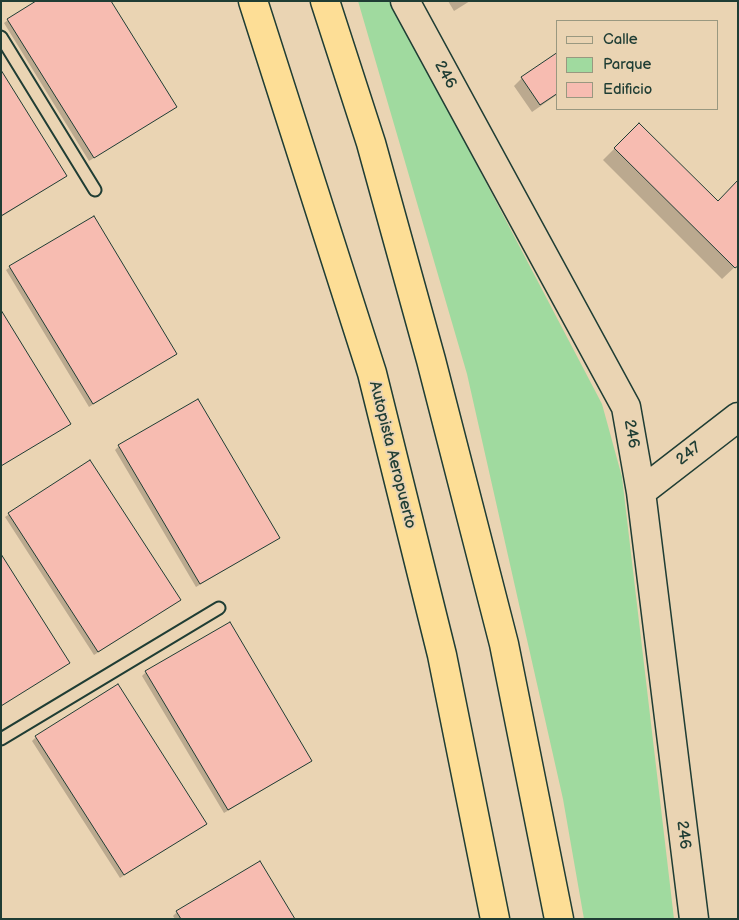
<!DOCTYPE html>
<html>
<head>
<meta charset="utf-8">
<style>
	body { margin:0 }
	#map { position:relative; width:739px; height:920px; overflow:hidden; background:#ead4b3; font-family:"Balsamiq Sans",sans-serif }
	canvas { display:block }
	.frame { position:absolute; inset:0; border:2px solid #1f3d34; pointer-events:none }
	.legend { position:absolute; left:556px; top:20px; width:162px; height:90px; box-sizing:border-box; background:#ead4b3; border:1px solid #999880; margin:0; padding:6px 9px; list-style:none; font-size:15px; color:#1f3d34 }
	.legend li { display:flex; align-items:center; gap:10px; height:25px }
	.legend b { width:25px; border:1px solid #999880 }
</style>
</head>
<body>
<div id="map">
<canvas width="739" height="920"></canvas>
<div class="frame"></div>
<ul class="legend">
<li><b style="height:6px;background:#ead4b3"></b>Calle</li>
<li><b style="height:14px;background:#a0da9f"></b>Parque</li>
<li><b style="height:14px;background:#f7bcb1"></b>Edificio</li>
</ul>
</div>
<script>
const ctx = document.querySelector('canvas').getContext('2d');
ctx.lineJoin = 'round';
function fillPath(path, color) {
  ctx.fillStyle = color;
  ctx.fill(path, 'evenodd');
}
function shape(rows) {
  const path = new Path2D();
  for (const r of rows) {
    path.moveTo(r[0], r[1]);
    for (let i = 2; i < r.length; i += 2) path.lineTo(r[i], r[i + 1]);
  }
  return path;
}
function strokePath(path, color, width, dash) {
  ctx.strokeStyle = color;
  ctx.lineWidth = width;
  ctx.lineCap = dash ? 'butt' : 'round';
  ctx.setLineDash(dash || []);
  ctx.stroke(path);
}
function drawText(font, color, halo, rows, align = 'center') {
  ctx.font = font + ' "Balsamiq Sans",sans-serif';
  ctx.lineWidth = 4;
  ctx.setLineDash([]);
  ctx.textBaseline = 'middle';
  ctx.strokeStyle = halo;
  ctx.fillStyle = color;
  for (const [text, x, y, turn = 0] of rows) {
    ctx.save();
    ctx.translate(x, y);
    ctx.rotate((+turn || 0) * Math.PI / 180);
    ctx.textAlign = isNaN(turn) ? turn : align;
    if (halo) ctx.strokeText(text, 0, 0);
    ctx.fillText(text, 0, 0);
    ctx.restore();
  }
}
fillPath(shape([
	[358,1,391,1,602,404,622,477,674,919,584,919,563,799,467,374]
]), '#a0da9f');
fillPath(shape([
	[448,1,470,1,454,11],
	[8,20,171,110,89,161,4,23],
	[558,54,558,94,532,112,514,86,522,78],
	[1,72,66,176,1,217],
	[639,124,717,203,738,264,722,279,603,160],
	[10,267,175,354,89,407,6,270],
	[1,312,69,424,1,466],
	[119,446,274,541,196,587,115,450],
	[90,461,176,603,94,655,5,517],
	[229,623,311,760,307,764,224,813,142,676,146,672],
	[36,737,201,827,120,878,32,741],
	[177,912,294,919,175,919,173,916]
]), '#0003');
const building = shape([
	[36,1,111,1,177,107,94,158,7,19,36,1],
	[558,52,558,93,540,105,521,77,558,52],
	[1,70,67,176,1,216,1,70],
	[639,123,718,201,738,180,738,266,735,268,614,148,639,123],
	[94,216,177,354,93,404,9,266,94,216],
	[1,310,71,424,1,466,1,310],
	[198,399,280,538,200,584,118,445,198,399],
	[90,460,181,600,98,652,8,513,90,460],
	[1,554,70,663,1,706,1,554],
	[230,622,312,761,228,810,145,671,230,622],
	[118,684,207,824,124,875,35,736,118,684],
	[260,861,295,919,181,919,176,911,260,861]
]);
fillPath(building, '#f7bcb1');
strokePath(building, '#1f3d34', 1);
const lane = shape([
	[1,37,95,190],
	[1,739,219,608]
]);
const secondary = shape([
	[405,1,626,407,641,492,694,919],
	[641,492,738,417]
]);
const highway = shape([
	[253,1,372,373,442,655,495,919],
	[325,1,371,143,431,360,504,644,559,919]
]);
strokePath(lane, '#1f3d34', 15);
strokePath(secondary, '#1f3d34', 31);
strokePath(highway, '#1f3d34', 31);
strokePath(lane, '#ead4b3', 11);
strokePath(secondary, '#ead4b3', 28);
strokePath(highway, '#fdde96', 28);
drawText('16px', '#1f3d34', '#ead4b3', [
	["246",445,75,61],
	["246",631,434,80],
	["247",689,454,-38],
	["Autopista Aeropuerto",392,455,76],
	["246",683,835,83]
]);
</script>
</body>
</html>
